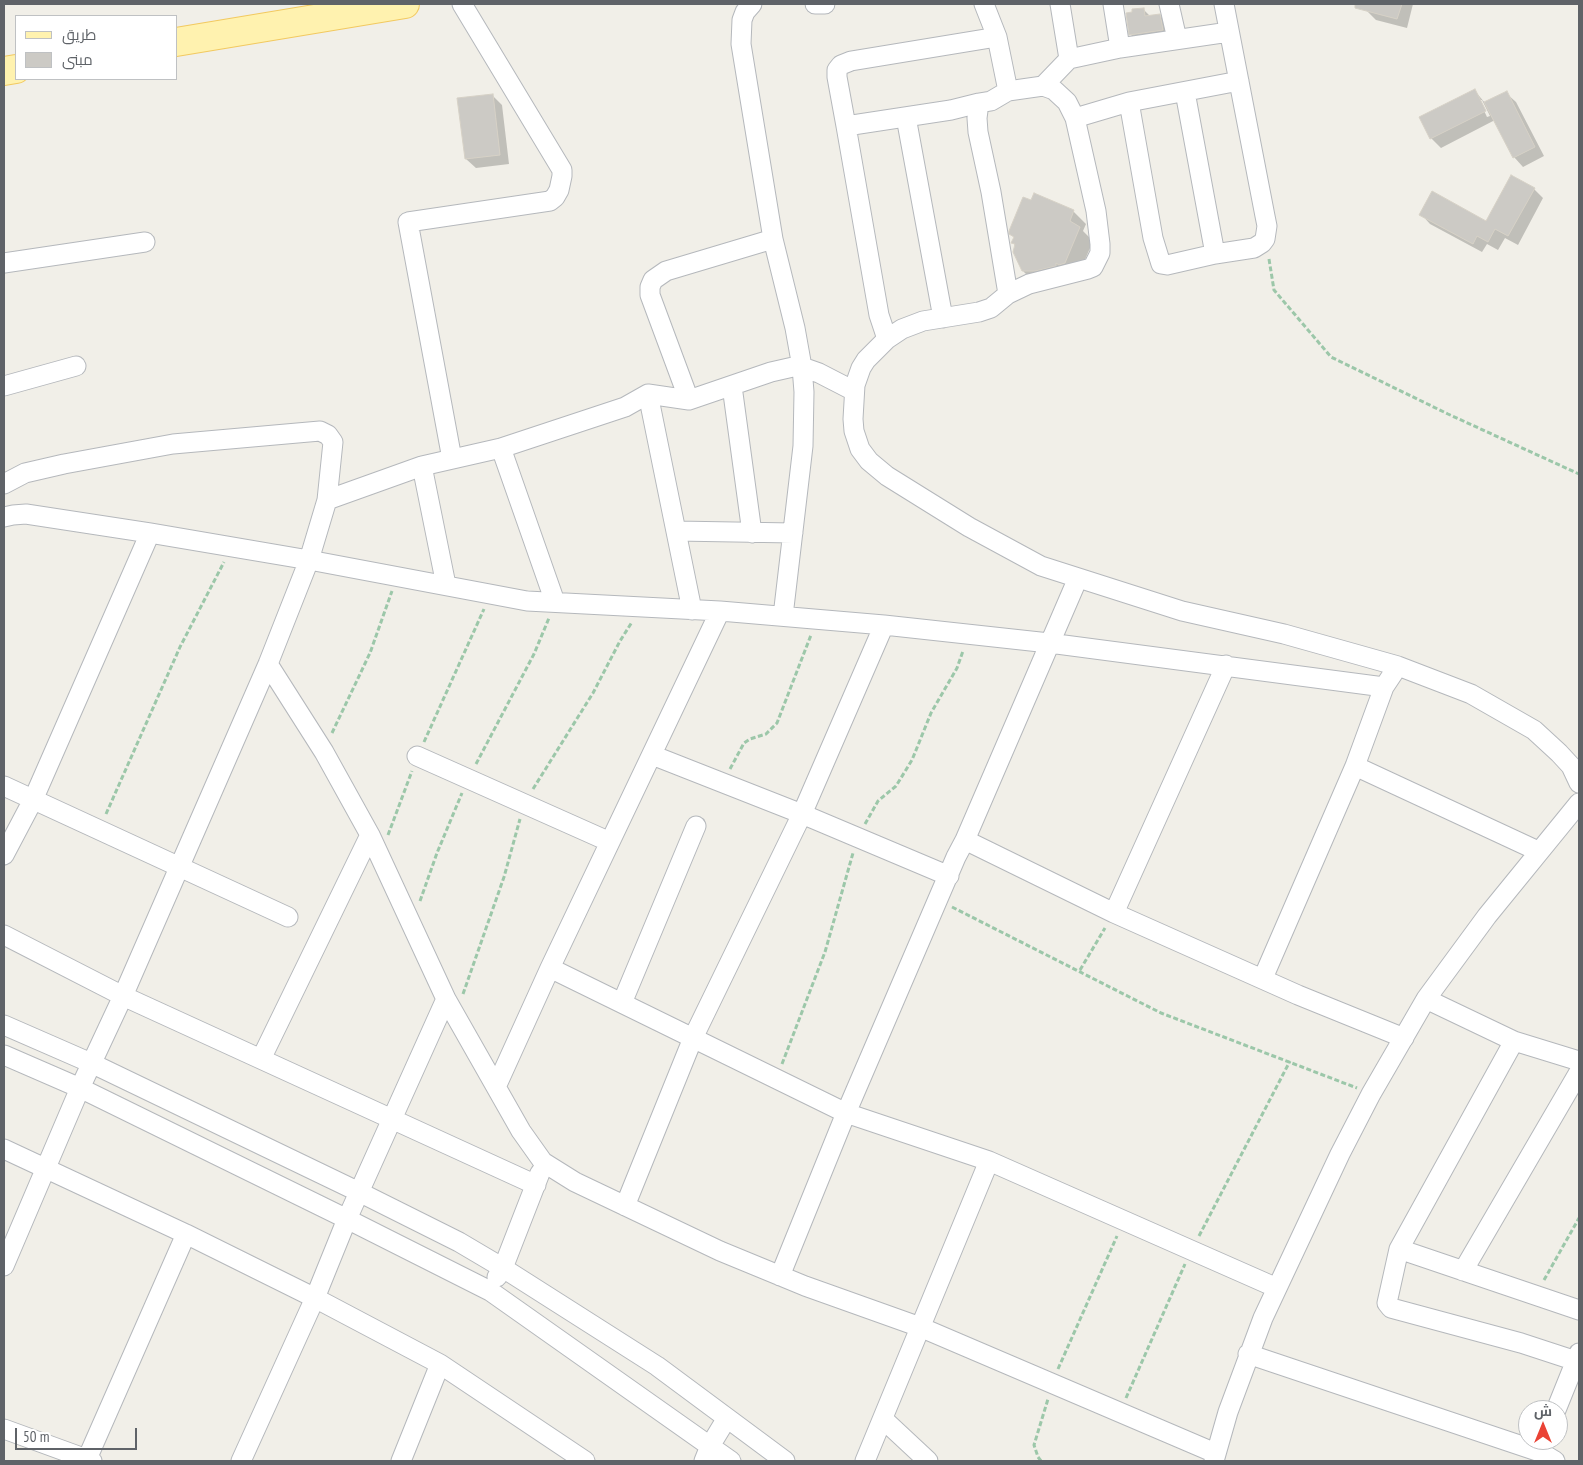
<!DOCTYPE html>
<html>
<head>
<meta charset="utf-8">
<style>
	body { margin:0 }
	#map { position:relative; width:1583px; height:1465px; overflow:hidden; background:#f1efe8; font-family:"PT Sans Narrow",Cairo,sans-serif }
	canvas { display:block }
	.frame { position:absolute; inset:0; border:5px solid #5f6368; pointer-events:none }
	.legend { position:absolute; left:15px; top:15px; width:162px; height:65px; box-sizing:border-box; background:#fff; border:1px solid #bfc1c3; margin:0; padding:6px 9px; list-style:none; font-size:15px; color:#5f6368 }
	.legend li { display:flex; align-items:center; gap:10px; height:25px }
	.legend b { width:25px; border:1px solid #bfc1c3 }
	.north { position:absolute; left:1518px; top:1400px; width:50px; height:50px; box-sizing:border-box; background:#fff; border:1px solid #bfc1c3; border-radius:50%; rotate:0deg; font-size:14px; font-weight:700; line-height:20px; text-align:center; color:#5f6368 }
	.north::after { content:''; display:block; margin:auto; width:18px; height:22px; background:#ea4335; clip-path:polygon(50% 0,100% 100%,50% 72%,0 100%) }
	.scale { position:absolute; left:15px; top:1428px; width:122px; height:22px; box-sizing:border-box; border:2px solid #5f6368; border-top:0; padding-left:6px; font-size:15px; line-height:18px; white-space:nowrap; color:#5f6368; -webkit-text-stroke:4px #fff; paint-order:stroke }
</style>
</head>
<body>
<div id="map">
<canvas width="1583" height="1465"></canvas>
<div class="frame"></div>
<ul class="legend">
<li><b style="height:6px;background:#fff2af"></b>طريق</li>
<li><b style="height:14px;background:#cccac5"></b>مبنى</li>
</ul>
<div class="north">ش</div>
<div class="scale">50 m</div>
</div>
<script>
const ctx = document.querySelector('canvas').getContext('2d');
ctx.lineJoin = 'round';
function fillPath(path, color) {
  ctx.fillStyle = color;
  ctx.fill(path, 'evenodd');
}
function shape(rows) {
  const path = new Path2D();
  for (const r of rows) {
    path.moveTo(r[0], r[1]);
    for (let i = 2; i < r.length; i += 2) path.lineTo(r[i], r[i + 1]);
  }
  return path;
}
function strokePath(path, color, width, dash) {
  ctx.strokeStyle = color;
  ctx.lineWidth = width;
  ctx.lineCap = dash ? 'butt' : 'round';
  ctx.setLineDash(dash || []);
  ctx.stroke(path);
}
fillPath(shape([
	[1369,4,1413,4,1407,28,1376,20,1367,11],
	[1143,9,1150,16,1159,15,1169,24,1172,40,1140,44,1131,35],
	[1475,91,1485,103,1506,93,1516,102,1544,156,1523,167,1514,157,1495,120,1441,148,1431,138],
	[1479,100,1482,100,1490,116,1487,117],
	[493,96,502,105,509,164,476,168,466,159],
	[1534,189,1543,198,1518,245,1505,238,1498,250,1487,244,1482,252,1430,224,1421,214,1486,222],
	[1073,211,1086,224,1083,231,1093,241,1078,276,1036,284,1023,271,1016,246,1013,243,1015,238,1011,234]
]), '#0003');
const building = shape([
	[1355,4,1402,4,1397,19,1355,8,1355,4],
	[1144,8,1145,16,1160,14,1163,30,1129,35,1126,13,1132,12,1132,9,1144,8],
	[1475,89,1486,111,1430,139,1419,117,1475,89],
	[1507,91,1535,147,1513,158,1484,102,1507,91],
	[493,94,500,155,465,159,457,98,493,94],
	[1511,175,1535,188,1508,236,1495,229,1488,242,1477,236,1473,244,1419,215,1432,191,1486,221,1511,175],
	[1034,193,1074,210,1070,221,1080,227,1065,263,1059,265,1056,263,1056,266,1035,271,1022,271,1013,252,1015,244,1011,243,1014,237,1009,234,1009,231,1023,197,1031,200,1034,193]
]);
fillPath(building, '#cccac5');
strokePath(building, '#d6d1c6', 1);
const minor = shape([
	[752,4,745,12,742,20,741,44,773,239,795,328,802,367,804,392,803,446,783,616],
	[815,4,825,4],
	[984,4,997,37,1008,91,1043,86,1054,90,1067,102,1075,118,1096,211,1100,244,1100,253,1093,267,1088,269,1029,284,1008,294],
	[1060,4,1069,59],
	[1113,4,1120,48],
	[1169,4,1177,39],
	[1043,86,1069,59,1120,48,1229,32],
	[1008,91,991,101,979,103,977,118,978,132,991,192,1008,294,991,308,979,312,923,321,902,329,887,339,866,360,861,368,855,385,853,419,854,431,860,449,869,461,887,476,969,527,1041,566,1182,611,1284,634,1398,666,1471,694,1534,730,1559,753,1571,766,1579,783],
	[1185,92,1215,254],
	[1129,102,1153,238,1161,264,1167,265,1215,254,1254,248,1262,243,1265,239,1267,226,1265,216,1224,4],
	[979,103,951,110,846,126,837,77,837,70,841,65,851,61,997,37],
	[906,117,943,318],
	[1075,118,1129,102,1239,81],
	[846,126,879,315,887,339],
	[773,239,666,271,653,280,650,287,650,295,689,400,771,372,793,367,802,367,819,373,854,391],
	[4,263,145,242],
	[4,386,76,366],
	[732,386,752,533],
	[648,394,692,610],
	[501,448,555,602],
	[452,459,408,222,550,201,555,197,559,190,562,176,562,170,462,4],
	[422,466,446,585],
	[4,484,25,473,64,464,173,444,320,431,328,435,333,442,327,500,309,560,268,664,123,996,80,1088,4,1266],
	[327,500,422,466,501,448,625,407,648,394,689,400],
	[4,517,13,515,26,514,150,533,309,560,527,601,720,611,884,625,1049,643,1384,687,1398,666],
	[676,531,793,533],
	[268,664,324,752,370,835,446,999,521,1131,543,1162,575,1182,720,1251,805,1286,920,1327,1215,1453],
	[652,755,802,814,949,876],
	[417,756,610,842],
	[1355,766,1538,851],
	[4,786,288,917],
	[965,840,1114,913,1298,995,1404,1038],
	[4,855,33,800,150,533],
	[1114,913,1226,665],
	[4,935,123,996,536,1185],
	[550,968,846,1113,989,1161,1277,1288],
	[1263,978,1355,766,1384,687],
	[1426,999,1514,1041,1579,1061],
	[622,1003,696,826],
	[4,1025,91,1063,359,1192,459,1242,503,1268,657,1366,785,1461],
	[1514,1041,1399,1249,1387,1303,1391,1308,1521,1343,1576,1361],
	[4,1055,80,1088,347,1219,490,1291,731,1461],
	[261,1059,370,835],
	[496,1087,550,968,720,611],
	[4,1149,186,1234,315,1298,440,1364,585,1461],
	[625,1206,693,1038,802,814,884,625],
	[1399,1249,1579,1310],
	[1463,1271,1579,1072],
	[780,1276,846,1113,956,857,965,840,1078,578],
	[497,1277,503,1268,540,1173],
	[1248,1354,1540,1452],
	[1556,1410,1579,1353],
	[883,1419,928,1461],
	[4,1429,92,1461],
	[1544,1440,1540,1452,1555,1461],
	[87,1459,186,1234],
	[241,1461,315,1298,347,1219,446,999],
	[401,1461,440,1364],
	[704,1461,710,1446,727,1418],
	[865,1461,989,1161],
	[1214,1461,1228,1412,1263,1318,1340,1154,1371,1094,1426,999,1487,916,1579,803]
]);
const primary = shape([
	[176,42,405,4],
	[4,71,16,69]
]);
strokePath(minor, '#b5b8bc', 21);
strokePath(primary, '#f2c960', 30);
strokePath(shape([
	[1269,259,1274,290,1331,357,1448,414,1579,474],
	[332,733,370,653,392,591],
	[424,742,484,609],
	[476,764,534,654,549,618],
	[730,769,744,743,750,739,766,734,777,723,811,635],
	[533,789,593,693,620,641,632,622],
	[106,814,180,647,224,562],
	[865,824,878,801,896,786,912,760,931,713,957,668,963,651],
	[388,835,412,771],
	[420,901,437,853,462,793],
	[952,907,1161,1013,1357,1088],
	[1080,970,1105,928],
	[463,994,504,877,520,819],
	[782,1064,825,952,853,853],
	[1199,1236,1290,1061],
	[1544,1280,1579,1218],
	[1058,1369,1117,1236],
	[1126,1398,1185,1264],
	[1041,1461,1038,1457,1034,1445,1048,1399]
]), '#9cc7a9', 3, [5, 2.5]);
strokePath(minor, '#fff', 19);
strokePath(primary, '#fff2af', 28);
</script>
</body>
</html>
